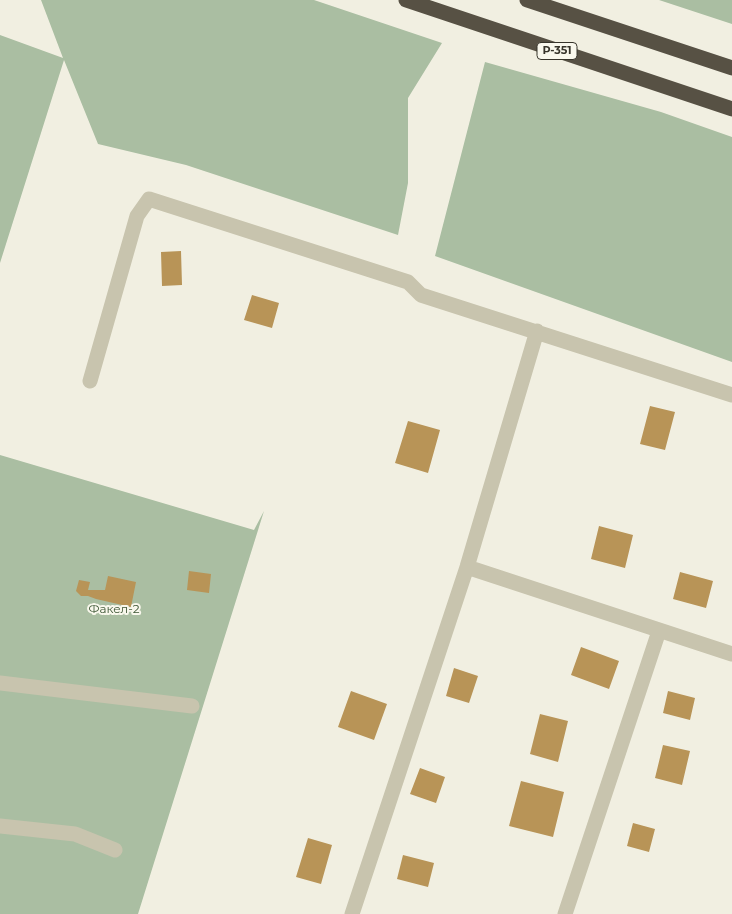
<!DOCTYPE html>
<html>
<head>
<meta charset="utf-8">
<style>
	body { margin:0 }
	canvas { display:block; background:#f1efe1 }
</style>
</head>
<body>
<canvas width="732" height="914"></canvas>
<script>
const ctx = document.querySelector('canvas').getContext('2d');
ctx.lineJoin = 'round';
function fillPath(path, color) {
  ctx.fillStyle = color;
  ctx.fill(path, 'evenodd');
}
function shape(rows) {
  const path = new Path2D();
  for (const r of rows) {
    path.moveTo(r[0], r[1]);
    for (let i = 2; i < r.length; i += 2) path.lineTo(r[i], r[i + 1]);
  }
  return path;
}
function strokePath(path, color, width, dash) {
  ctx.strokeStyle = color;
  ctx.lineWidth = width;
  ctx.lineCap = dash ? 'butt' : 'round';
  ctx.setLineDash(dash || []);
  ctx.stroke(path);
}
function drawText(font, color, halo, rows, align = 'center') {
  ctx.font = font + ' Montserrat,sans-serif';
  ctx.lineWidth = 4;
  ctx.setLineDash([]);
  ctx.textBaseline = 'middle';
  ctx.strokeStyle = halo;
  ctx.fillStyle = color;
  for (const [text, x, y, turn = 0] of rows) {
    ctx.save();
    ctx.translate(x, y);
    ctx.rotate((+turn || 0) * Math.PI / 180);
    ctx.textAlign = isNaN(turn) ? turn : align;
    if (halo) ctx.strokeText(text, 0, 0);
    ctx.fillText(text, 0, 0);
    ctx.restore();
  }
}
fillPath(shape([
	[41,0,314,0,442,43,408,98,408,183,398,235,186,165,98,144,64,60,0,263,0,35,63,58],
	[659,0,732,0,732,24],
	[485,62,661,112,732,137,732,362,435,256],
	[0,455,254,530,264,511,138,914,0,914]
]), '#aabea2');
fillPath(shape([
	[181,251,182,285,162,286,161,252],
	[252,295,279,303,272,328,244,320],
	[650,406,675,412,665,450,640,444],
	[408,421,440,430,428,473,395,463],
	[599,526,633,535,625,568,591,559],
	[189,571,211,574,209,593,187,590],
	[680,572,713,581,706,608,673,599],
	[108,576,136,582,131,607,96,599,88,596,81,596,76,591,79,580,90,582,88,590,105,590],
	[581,647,619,661,609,689,571,675],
	[454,668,478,676,469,703,446,696],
	[351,691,387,704,374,740,338,727],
	[668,691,695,698,690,720,663,713],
	[540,714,568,721,558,762,530,754],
	[663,745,690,751,682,785,655,778],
	[420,768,445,777,436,803,410,794],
	[521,781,564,792,553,837,509,826],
	[633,823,655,829,649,852,627,846],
	[308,838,332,845,321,884,296,877],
	[403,855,434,863,428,887,397,879]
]), '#b89457');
strokePath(shape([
	[90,381,137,216,149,199,408,282,421,295,732,395],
	[467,567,732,654],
	[0,683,192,706],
	[0,826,75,834,115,850],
	[352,914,467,567,537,331],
	[565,914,659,631]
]), '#c8c4ae', 15);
strokePath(shape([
	[406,0,732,109],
	[527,0,732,68]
]), '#575144', 15);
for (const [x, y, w] of [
	[557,51,40]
]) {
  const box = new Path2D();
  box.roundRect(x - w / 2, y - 8.5, w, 17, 4);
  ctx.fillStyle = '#f9f8ed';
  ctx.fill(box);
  strokePath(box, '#37342b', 1);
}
drawText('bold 11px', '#37342b', null, [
	["Р-351",557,51]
]);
drawText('12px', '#3a5332', '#f9f8ed', [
	["Факел-2",114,609]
]);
</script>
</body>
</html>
